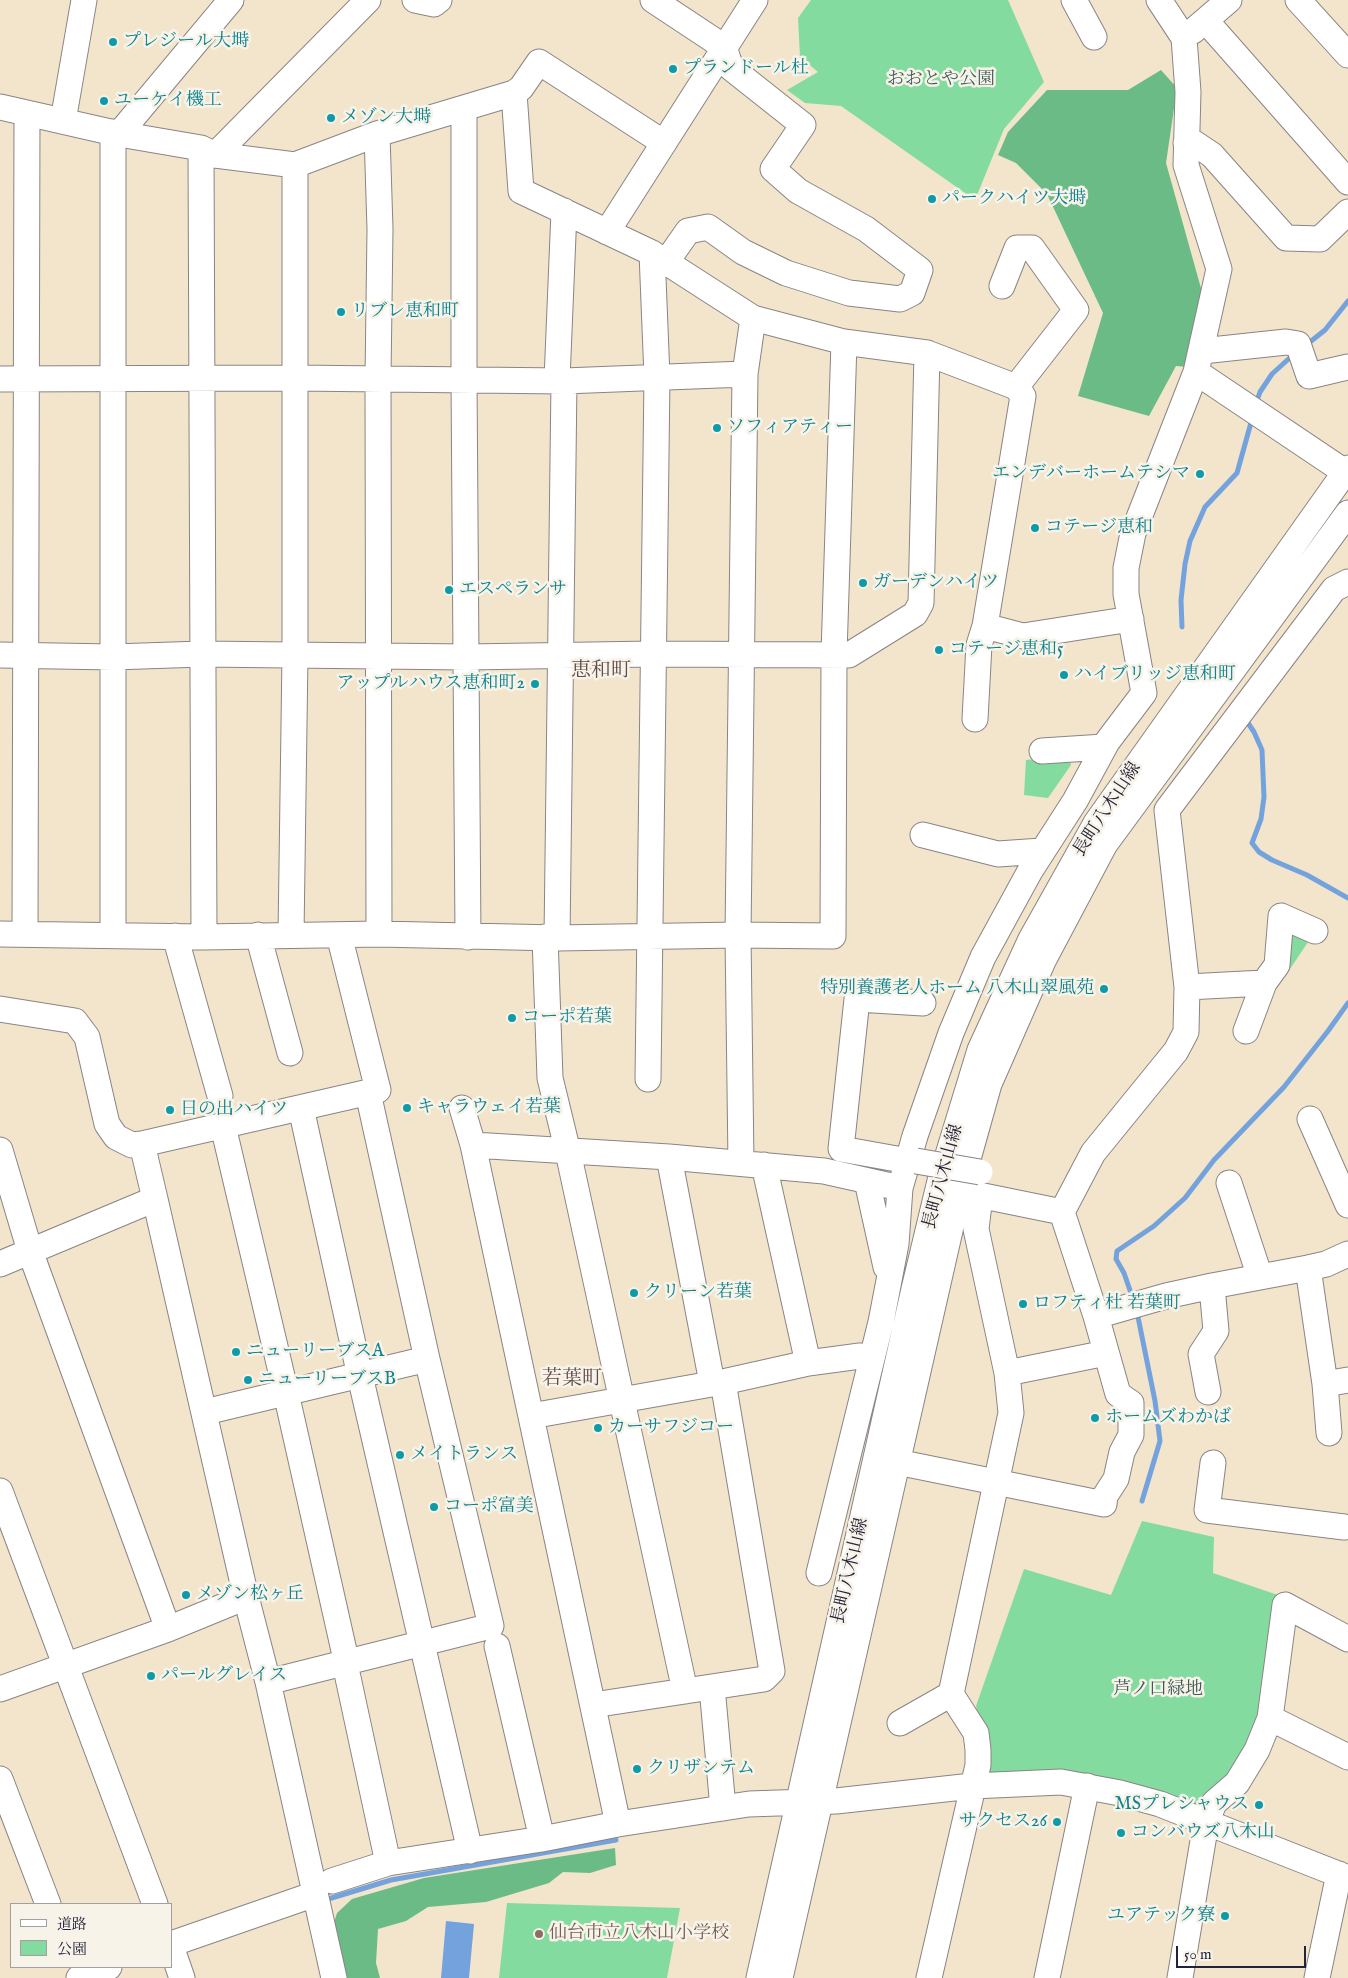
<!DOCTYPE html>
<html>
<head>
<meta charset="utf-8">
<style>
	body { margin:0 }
	#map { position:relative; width:1348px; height:1978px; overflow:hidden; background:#f2e5cc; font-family:"IM FELL English","Noto Serif JP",serif }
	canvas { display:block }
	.legend { position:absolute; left:10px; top:1903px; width:162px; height:65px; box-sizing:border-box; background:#f7f3e8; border:1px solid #a29fa3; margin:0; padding:6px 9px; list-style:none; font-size:15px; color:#22223b }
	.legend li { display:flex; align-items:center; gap:10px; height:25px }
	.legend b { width:25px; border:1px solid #a29fa3 }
	.scale { position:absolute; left:1176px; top:1946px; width:130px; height:22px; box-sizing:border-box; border:2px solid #22223b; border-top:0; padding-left:6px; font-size:15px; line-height:18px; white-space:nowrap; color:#22223b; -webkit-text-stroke:4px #f7f3e8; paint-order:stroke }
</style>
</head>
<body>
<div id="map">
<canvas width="1348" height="1978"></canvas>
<ul class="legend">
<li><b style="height:6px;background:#fff"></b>道路</li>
<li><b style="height:14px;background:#84db9f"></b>公園</li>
</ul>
<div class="scale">50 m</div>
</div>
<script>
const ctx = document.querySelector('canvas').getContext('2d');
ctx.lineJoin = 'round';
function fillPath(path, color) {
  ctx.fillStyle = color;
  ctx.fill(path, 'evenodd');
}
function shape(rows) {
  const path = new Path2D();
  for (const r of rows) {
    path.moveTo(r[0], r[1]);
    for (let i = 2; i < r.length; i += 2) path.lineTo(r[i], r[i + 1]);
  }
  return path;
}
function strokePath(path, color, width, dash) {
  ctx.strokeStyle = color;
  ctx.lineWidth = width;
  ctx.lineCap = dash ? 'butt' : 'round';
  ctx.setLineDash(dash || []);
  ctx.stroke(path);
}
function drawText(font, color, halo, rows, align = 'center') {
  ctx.font = font + ' "IM FELL English","Noto Serif JP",serif';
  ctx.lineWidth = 5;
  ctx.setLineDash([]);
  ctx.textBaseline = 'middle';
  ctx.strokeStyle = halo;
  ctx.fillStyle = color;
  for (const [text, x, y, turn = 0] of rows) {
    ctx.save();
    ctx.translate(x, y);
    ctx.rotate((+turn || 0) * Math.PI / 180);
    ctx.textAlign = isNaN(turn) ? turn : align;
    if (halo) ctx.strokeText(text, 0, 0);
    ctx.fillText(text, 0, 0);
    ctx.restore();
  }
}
fillPath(shape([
	[811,0,1008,0,1044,82,1004,129,975,200,841,106,805,103,787,90,818,72,800,57,798,18],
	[1069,755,1071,765,1048,798,1024,795,1026,760],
	[1291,924,1310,939,1290,969,1287,959],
	[1142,1521,1214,1537,1213,1573,1278,1595,1264,1718,1203,1816,983,1780,984,1743,976,1706,1024,1569,1111,1595],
	[507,1903,680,1908,667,1978,499,1978]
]), '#84db9f');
fillPath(shape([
	[1161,70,1177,88,1166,163,1204,299,1188,367,1176,366,1149,416,1078,396,1103,313,1047,194,1016,163,998,155,1008,132,1047,90,1128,90],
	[615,1848,616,1865,590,1873,563,1872,549,1883,486,1902,428,1907,406,1921,378,1929,376,1963,380,1978,345,1978,332,1929,337,1913,352,1899,424,1878]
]), '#6bbb86');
fillPath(shape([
	[446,1921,474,1924,469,1978,441,1978]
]), '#74a2dd');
strokePath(shape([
	[1305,346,1325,330,1348,301],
	[1256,403,1260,392,1272,374,1294,354],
	[1182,627,1181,600,1185,564,1190,541,1205,507,1237,473,1252,419],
	[1246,720,1254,732,1262,750,1264,797,1261,819,1252,843,1259,852,1272,860,1307,875,1348,898],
	[1133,1299,1124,1273,1116,1259,1117,1251,1154,1226,1185,1198,1214,1160,1284,1087,1328,1031,1348,1003],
	[1137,1312,1155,1401,1160,1441,1142,1501],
	[325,1900,391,1880,616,1840]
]), '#74a2dd', 5);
const minor = shape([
	[415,0,434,4,439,0],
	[653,0,724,47,731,68,803,125,773,169,798,191,866,229,920,270,912,293,900,299,849,293,786,273,743,252,708,227,688,231,667,261],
	[1074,0,1094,37],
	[1298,0,1348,55],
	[1206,21,1348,182],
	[1193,31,1229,0],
	[514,93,521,191,652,253,753,318,844,342,927,353,1016,387,1023,396,985,626,979,645,975,719],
	[0,107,119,134,201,148,215,155,295,165,377,134,514,93,521,88,539,62,664,143],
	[464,108,464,379,468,937],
	[63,121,84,0],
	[113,132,113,935],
	[119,134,231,0],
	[377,134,380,229,378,378,379,934],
	[1186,143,1194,143,1212,155,1286,238,1320,239,1348,212],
	[201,148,204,937],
	[215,155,368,0],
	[607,232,755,0],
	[1002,286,1017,248,1032,248,1076,310,1016,387],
	[1202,351,1286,342,1298,344,1309,376,1348,367],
	[1196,372,1348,474],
	[0,379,294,378,564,381,745,374],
	[557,380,564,211],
	[985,626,1023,636,1131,619],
	[0,655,113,657,202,654,467,657,653,654,849,655,915,614,921,603,927,353],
	[1042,751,1104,747],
	[923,835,998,854,1042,851],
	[0,934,204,937,379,934,557,938,738,935,833,936,834,654,844,342],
	[25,934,27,113],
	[258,935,290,1053],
	[291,935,295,655,295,165],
	[175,936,220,1096],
	[545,937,550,1078,568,1152,685,1691],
	[557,938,564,381],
	[1187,987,1264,983],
	[0,1009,75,1021,87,1037,107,1124,116,1137,132,1145,142,1144,378,1090,339,935],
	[1246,1031,1264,983,1277,965,1281,916,1315,931],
	[648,1079,657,377,652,253],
	[301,1108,360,1376,470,1851],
	[462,1108,473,1145,618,1824],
	[1310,1119,1348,1205],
	[223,1126,286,1393,347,1664,347,1673,388,1863],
	[142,1144,155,1199],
	[473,1145,669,1157,824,1171,900,1188],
	[0,1150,30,1251,168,1629],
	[669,1157,712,1383],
	[908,1161,841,1149,857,999,923,1003],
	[741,1163,738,935,745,374,753,318],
	[764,1165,808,1363],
	[867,1181,886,1267],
	[1229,1183,1260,1277],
	[959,1191,1062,1212,1093,1153,1176,1051,1186,1032,1187,987,1167,810,1334,589,1348,582],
	[0,1264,155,1199,246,1597,268,1682,334,1978],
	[1308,1268,1325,1384,1329,1433],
	[1096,1316,1166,1296,1212,1286,1308,1268,1326,1264,1348,1254],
	[1007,1373,1106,1353],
	[1325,1384,1348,1380],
	[1208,1392,1201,1354,1216,1331,1212,1286],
	[205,1412,427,1359],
	[531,1416,723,1382,808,1363,860,1356,872,1357],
	[897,1462,1104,1504,1105,1496,1116,1479,1122,1452,1131,1435,1131,1403,1118,1394,1096,1316,1062,1212],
	[1213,1463,1207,1510,1344,1527],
	[0,1491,155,1904],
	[819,1573,881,1322,896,1244,900,1188,915,1136,951,1033,983,957,1030,871,1075,801,1107,742,1144,693,1126,594,1126,568,1133,533,1196,372,1219,269,1186,165,1188,92,1184,38,1159,0],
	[497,1646,542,1839],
	[268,1682,491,1626,427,1359,368,1093],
	[712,1687,723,1808],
	[0,1689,168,1629,246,1597],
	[593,1705,764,1679,772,1671,723,1382],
	[1270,1718,1348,1757],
	[900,1723,951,1694,1011,1413,1007,1373,976,1229,980,1196],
	[0,1779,48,1904],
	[332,1881,388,1863,542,1839,618,1824,749,1804,836,1801,972,1786,1061,1782,1120,1793,1160,1804,1348,1878],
	[171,1944,315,1894],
	[171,1946,182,1978],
	[79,1978,109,1967],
	[759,1978,914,1289,940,1181,980,1050,1031,939,1096,823,1348,468],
	[780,1978,959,1191,989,1084,1043,961,1105,844,1348,513],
	[929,1978,978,1765,978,1750,976,1733,951,1694],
	[1047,1978,1087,1786],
	[1180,1978,1206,1823,1214,1803,1237,1783,1257,1750,1270,1718,1285,1605,1348,1639],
	[1317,1978,1339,1874]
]);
strokePath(minor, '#8a8484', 27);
strokePath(minor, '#fff', 25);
const minorBridge = shape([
	[916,1161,980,1172]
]);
strokePath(minorBridge, '#8a8484', 27, []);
strokePath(minorBridge, '#fff', 25);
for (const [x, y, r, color] of [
	[113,42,5,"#0f9aa8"],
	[673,69,5,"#0f9aa8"],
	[104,101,5,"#0f9aa8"],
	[331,118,5,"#0f9aa8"],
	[932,199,5,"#0f9aa8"],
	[341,312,5,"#0f9aa8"],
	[717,428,5,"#0f9aa8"],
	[1200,474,5,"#0f9aa8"],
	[1035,528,5,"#0f9aa8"],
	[863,583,5,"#0f9aa8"],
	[449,590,5,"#0f9aa8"],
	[939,650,5,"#0f9aa8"],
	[1064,675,5,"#0f9aa8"],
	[535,684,5,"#0f9aa8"],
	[1104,989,5,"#0f9aa8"],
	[512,1018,5,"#0f9aa8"],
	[407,1108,5,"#0f9aa8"],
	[170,1110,5,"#0f9aa8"],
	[634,1293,5,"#0f9aa8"],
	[1023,1304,5,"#0f9aa8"],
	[236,1352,5,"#0f9aa8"],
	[248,1380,5,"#0f9aa8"],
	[1095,1418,5,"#0f9aa8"],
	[598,1428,5,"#0f9aa8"],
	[400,1455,5,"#0f9aa8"],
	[434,1507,5,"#0f9aa8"],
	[186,1595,5,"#0f9aa8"],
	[151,1676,5,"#0f9aa8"],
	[637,1769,5,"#0f9aa8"],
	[1259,1805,5,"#0f9aa8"],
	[1057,1822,5,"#0f9aa8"],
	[1121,1833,5,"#0f9aa8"],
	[1225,1916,5,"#0f9aa8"],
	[539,1934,5,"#8d6e63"]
]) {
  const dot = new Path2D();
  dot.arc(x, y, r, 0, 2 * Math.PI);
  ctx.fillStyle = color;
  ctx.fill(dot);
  strokePath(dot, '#f7f3e8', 2);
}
drawText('18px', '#0d838f', '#f7f3e8', [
	["プレジール大塒",123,42],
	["プランドール杜",683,69],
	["ユーケイ機工",114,101],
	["メゾン大塒",341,118],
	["パークハイツ大塒",942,199],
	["リブレ恵和町",351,312],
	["ソフィアティー",727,428],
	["エンデバーホームテシマ",1190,474,"right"],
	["コテージ恵和",1045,528],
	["ガーデンハイツ",873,583],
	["エスペランサ",459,590],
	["コテージ恵和5",949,650],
	["ハイブリッジ恵和町",1074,675],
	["アップルハウス恵和町2",525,684,"right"],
	["特別養護老人ホーム 八木山翠風苑",1094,989,"right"],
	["コーポ若葉",522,1018],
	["キャラウェイ若葉",417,1108],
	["日の出ハイツ",180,1110],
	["クリーン若葉",644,1293],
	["ロフティ杜 若葉町",1033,1304],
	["ニューリーブスA",246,1352],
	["ニューリーブスB",258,1380],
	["ホームズわかば",1105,1418],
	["カーサフジコー",608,1428],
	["メイトランス",410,1455],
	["コーポ富美",444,1507],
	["メゾン松ヶ丘",196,1595],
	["パールグレイス",161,1676],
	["クリザンテム",647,1769],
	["MSプレシャウス",1249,1805,"right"],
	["サクセス26",1047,1822,"right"],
	["コンバウズ八木山",1131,1833],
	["ユアテック寮",1215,1916,"right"]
], 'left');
drawText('18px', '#3f5a59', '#f7f3e8', [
	["おおとや公園",941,80],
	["芦ノ口緑地",1158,1690]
]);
drawText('18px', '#22223b', '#f7f3e8', [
	["長町八木山線",1108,810,-57],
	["長町八木山線",944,1177,-75],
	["長町八木山線",851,1571,-77]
]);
drawText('18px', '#785e54', '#f7f3e8', [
	["仙台市立八木山小学校",549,1934]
], 'left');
drawText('20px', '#634c4c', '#f7f3e8', [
	["恵和町",601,672],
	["若葉町",572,1380]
]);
</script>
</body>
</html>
